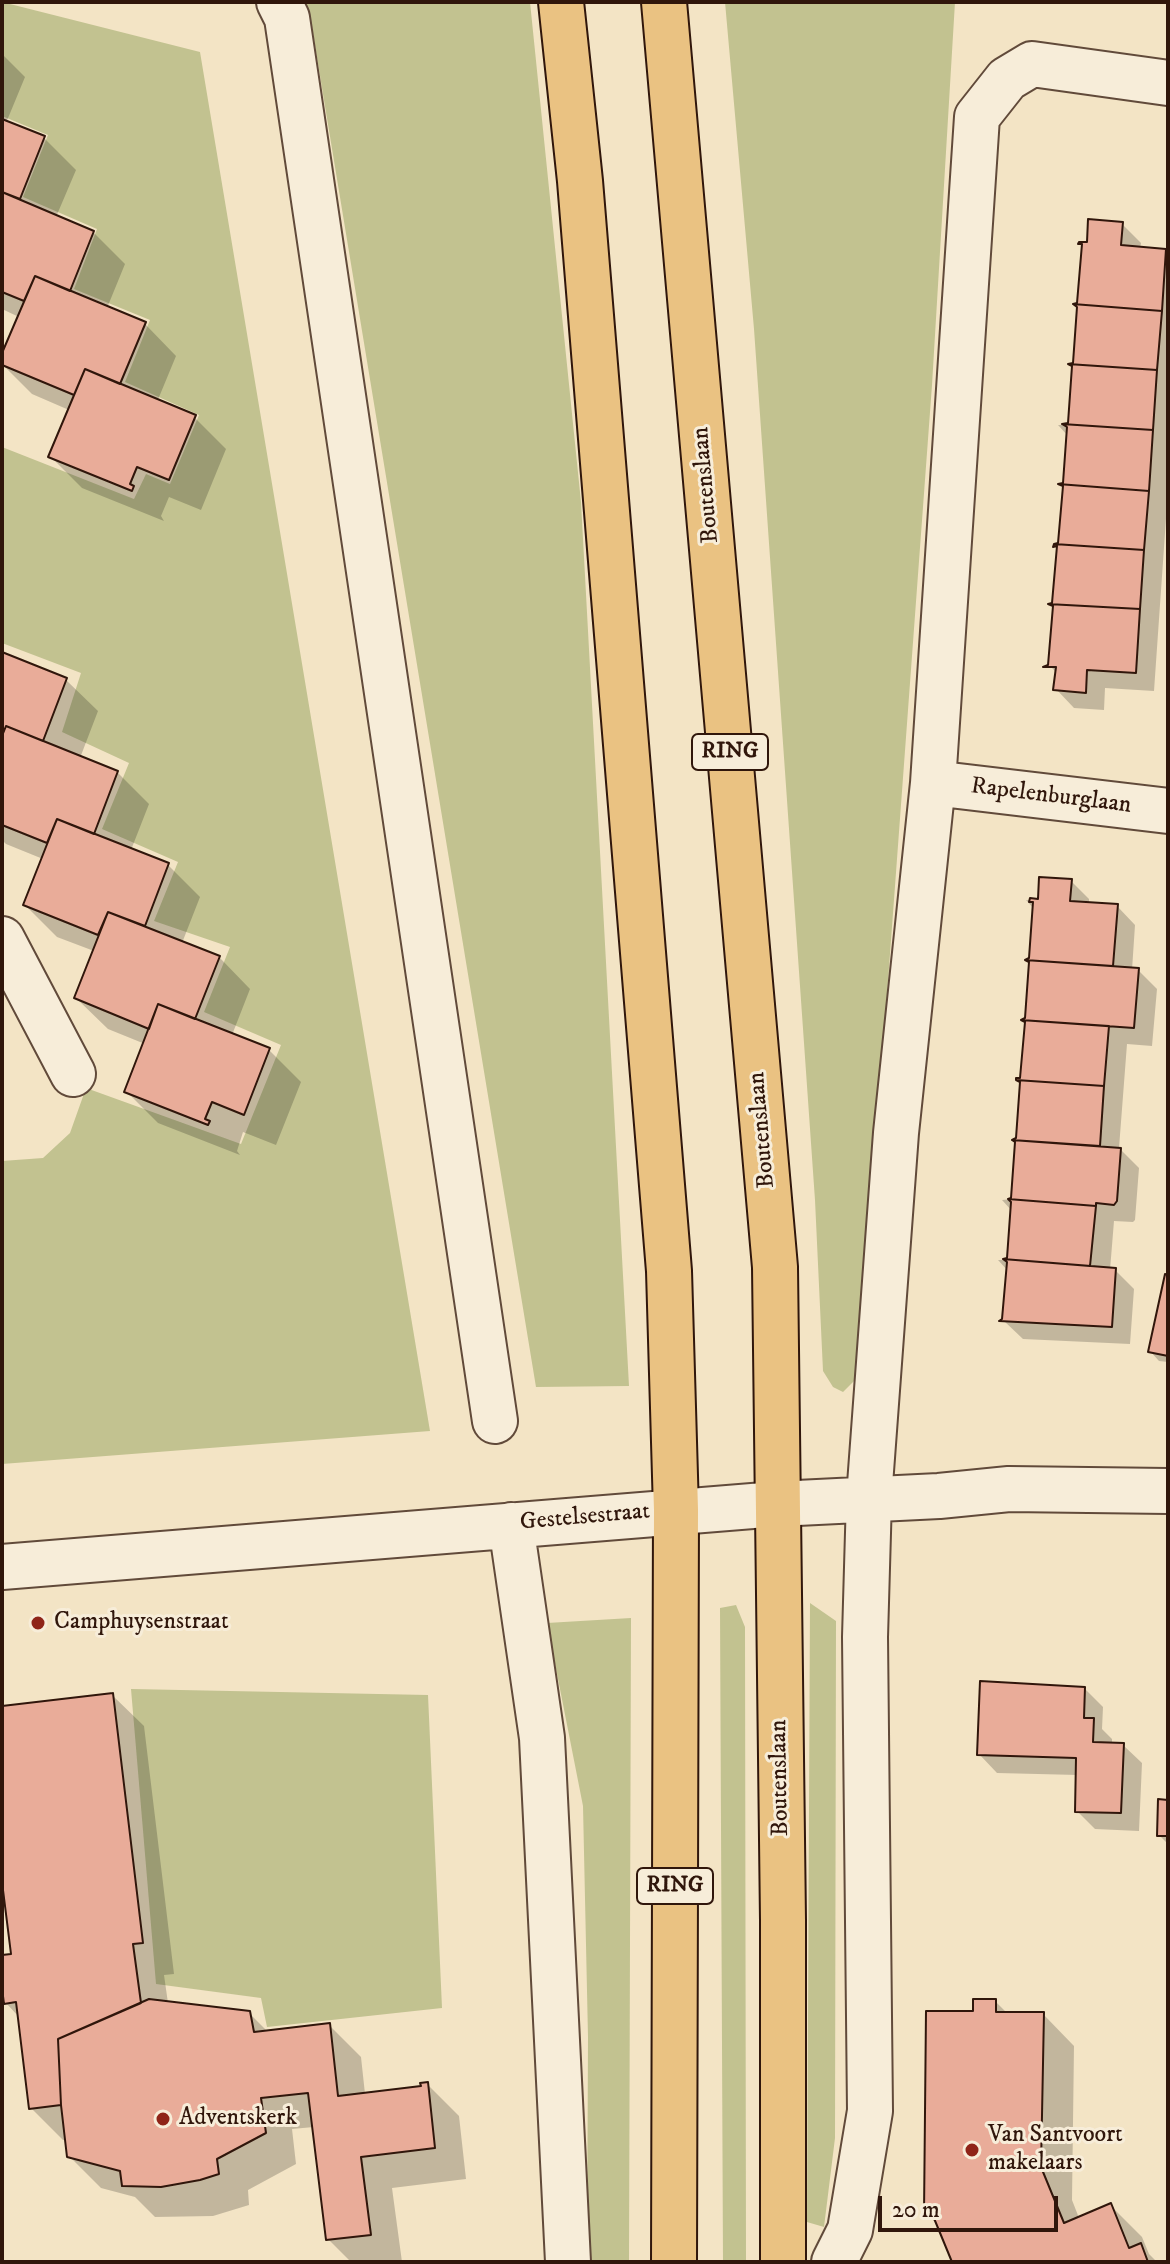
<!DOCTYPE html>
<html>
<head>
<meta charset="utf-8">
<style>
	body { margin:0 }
	#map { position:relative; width:1170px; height:2264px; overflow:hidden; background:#f3e4c5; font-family:"IM FELL DW Pica",serif }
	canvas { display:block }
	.frame { position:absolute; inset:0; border:4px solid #30160b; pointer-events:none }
	.scale { position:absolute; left:878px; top:2196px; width:180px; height:36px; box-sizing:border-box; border:4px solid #30160b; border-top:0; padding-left:10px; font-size:24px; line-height:28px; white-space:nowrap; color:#30160b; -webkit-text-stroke:6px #f7edd9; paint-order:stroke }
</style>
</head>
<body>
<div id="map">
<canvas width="1170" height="2264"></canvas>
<div class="frame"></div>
<div class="scale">20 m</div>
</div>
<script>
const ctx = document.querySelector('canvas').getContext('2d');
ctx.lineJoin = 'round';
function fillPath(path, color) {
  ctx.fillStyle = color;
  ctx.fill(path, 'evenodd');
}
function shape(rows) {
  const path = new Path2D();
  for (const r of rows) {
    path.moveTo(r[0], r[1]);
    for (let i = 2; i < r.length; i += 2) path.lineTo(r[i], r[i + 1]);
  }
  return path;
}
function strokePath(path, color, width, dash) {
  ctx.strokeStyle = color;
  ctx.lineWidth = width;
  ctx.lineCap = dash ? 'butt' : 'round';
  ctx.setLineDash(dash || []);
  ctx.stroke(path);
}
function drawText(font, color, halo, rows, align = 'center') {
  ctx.font = font + ' "IM FELL DW Pica",serif';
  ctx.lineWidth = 6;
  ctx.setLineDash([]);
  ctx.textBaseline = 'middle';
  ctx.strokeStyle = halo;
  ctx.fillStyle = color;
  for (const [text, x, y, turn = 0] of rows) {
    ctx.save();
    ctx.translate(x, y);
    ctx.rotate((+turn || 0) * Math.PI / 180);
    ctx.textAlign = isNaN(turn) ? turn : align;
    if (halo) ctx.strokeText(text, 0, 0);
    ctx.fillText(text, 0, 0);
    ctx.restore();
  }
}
fillPath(shape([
	[2,2,200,52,430,1431,2,1464,2,1161,43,1158,70,1133,86,1088,241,1144,281,1045,204,1012,230,947,154,921,178,862,102,829,129,763,62,732,81,673,2,643,2,447,134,499,146,474,170,484,199,415,125,382,150,320,74,289,97,229,23,197,48,135,2,116],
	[305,2,530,2,581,502,629,1386,536,1387,309,9],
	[725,2,955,2,932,385,869,1238,855,1380,843,1392,833,1387,823,1371,815,1200,754,329],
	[810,1603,836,1621,835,2138,824,2227,807,2222],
	[736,1605,745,1627,746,2262,723,2262,720,1608],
	[631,1618,629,2262,587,2262,588,2037,583,1806,547,1623],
	[131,1689,428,1695,442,2008,267,2027,261,1998,156,1984]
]), '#c2c290');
fillPath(shape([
	[2,54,25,77,6,123,44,138,76,170,56,217,93,232,125,264,107,308,145,324,176,356,157,402,194,417,226,449,201,510,169,497,161,516,164,521,82,488,50,456,69,410,32,394,2,364,2,358,19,317,2,309],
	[1122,224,1141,243,1140,249,1165,251,1168,254,1168,490,1154,691,1105,688,1104,710,1074,708,1056,689,1057,673,1050,666,1068,436,1058,425,1070,425],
	[2,654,66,680,98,711,80,758,117,772,149,804,131,850,168,865,200,897,182,943,219,957,250,989,232,1035,269,1050,301,1082,276,1145,243,1132,237,1151,240,1155,158,1123,126,1091,145,1044,108,1029,76,998,94,951,57,937,25,905,43,859,6,844,2,840],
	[1071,881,1089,899,1089,904,1117,906,1135,925,1132,970,1138,970,1157,989,1152,1046,1127,1044,1119,1148,1139,1168,1135,1220,1133,1222,1114,1221,1110,1270,1115,1270,1134,1289,1130,1344,1023,1339,1004,1321,1008,1271,998,1260,1009,1260,1012,1211,1002,1200,1013,1199,1027,1025,1023,1020,1027,1020,1031,965,1027,960,1031,961,1034,909,1026,900,1040,901],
	[1168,1277,1168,1362,1159,1361,1150,1351],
	[981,1683,1084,1688,1103,1707,1102,1729,1112,1739,1112,1744,1123,1745,1142,1763,1139,1831,1095,1829,1077,1811,1078,1775,997,1773,979,1754],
	[112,1695,144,1726,174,1974,164,1975,168,2003,249,2013,268,2032,329,2025,361,2057,365,2094,423,2087,427,2084,459,2116,466,2179,392,2188,402,2262,351,2262,328,2239,314,2127,292,2129,296,2164,248,2190,249,2205,213,2216,155,2217,135,2197,101,2188,69,2156,67,2140,63,2140,31,2108,20,2018,6,2003,2,1972,2,1957,13,1955,2,1872,2,1708],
	[1168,1802,1168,1844,1159,1835],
	[995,2001,1008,2014,1043,2014,1074,2046,1072,2200,1079,2218,1111,2206,1142,2237,1149,2254,1157,2262,954,2262,940,2227,926,2213,975,2013]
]), '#0003');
const building = shape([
	[2,119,45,136,20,199,2,192,2,119],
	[2,192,94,231,70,291,35,276,24,301,2,292,2,192],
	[1088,219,1123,222,1121,245,1166,249,1162,311,1073,304,1077,303,1082,244,1078,244,1079,242,1087,242,1088,219],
	[35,276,146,322,120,384,85,369,74,395,2,365,2,353,35,276],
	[1073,304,1162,311,1157,370,1068,364,1073,363,1077,307,1073,304],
	[1068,364,1157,370,1153,430,1062,424,1068,423,1072,366,1068,364],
	[85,369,196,415,169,480,137,467,130,484,134,486,132,491,48,457,85,369],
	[1062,424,1153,430,1149,491,1058,484,1063,483,1067,427,1062,424],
	[1058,484,1149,491,1144,550,1054,544,1058,543,1063,486,1058,484],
	[1054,544,1144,550,1140,609,1048,604,1052,603,1057,546,1053,547,1054,544],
	[1048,604,1140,609,1136,673,1087,670,1086,693,1053,690,1056,667,1043,667,1048,665,1053,606,1048,604],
	[2,652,67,678,43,741,6,726,2,736,2,652],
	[6,726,118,771,94,834,57,819,47,843,2,825,2,736,6,726],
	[57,819,169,863,145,926,108,912,98,935,23,905,57,819],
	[1039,877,1072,879,1070,901,1118,904,1113,966,1025,960,1029,958,1033,902,1029,902,1030,898,1038,899,1039,877],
	[108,912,220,956,195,1019,158,1004,149,1029,74,998,108,912],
	[1025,960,1139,968,1134,1028,1021,1020,1025,1018,1029,962,1025,960],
	[158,1004,270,1048,244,1115,212,1102,205,1119,210,1121,208,1125,124,1092,158,1004],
	[1021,1020,1109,1026,1104,1086,1016,1080,1016,1078,1020,1078,1025,1022,1021,1020],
	[1016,1080,1104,1086,1100,1146,1012,1140,1016,1138,1020,1082,1016,1080],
	[1012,1140,1121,1148,1117,1201,1114,1205,1096,1203,1096,1206,1008,1199,1011,1198,1015,1142,1012,1140],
	[1008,1199,1096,1206,1090,1266,1003,1259,1007,1258,1011,1202,1008,1199],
	[1003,1259,1116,1268,1112,1327,999,1321,1002,1319,1007,1262,1003,1259],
	[1165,1274,1168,1275,1168,1356,1148,1352,1165,1274],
	[980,1681,1085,1687,1084,1718,1094,1718,1093,1742,1124,1743,1121,1813,1075,1812,1076,1758,977,1755,980,1681],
	[113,1693,143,1943,133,1944,141,2003,58,2039,61,2105,29,2109,16,2002,4,2004,2,1988,2,1955,11,1954,2,1882,2,1706,113,1693],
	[1158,1799,1168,1800,1168,1836,1157,1836,1158,1799],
	[149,1999,250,2011,254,2032,330,2023,338,2096,421,2086,420,2083,428,2082,435,2148,361,2157,371,2235,326,2240,308,2093,261,2098,266,2133,217,2159,219,2174,200,2180,161,2187,122,2186,120,2171,67,2157,61,2105,58,2039,149,1999],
	[973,1999,996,1999,996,2012,1044,2012,1041,2167,1064,2223,1111,2203,1129,2248,1141,2243,1148,2262,952,2262,931,2211,924,2214,926,2011,973,2011,973,1999]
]);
fillPath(building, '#e9ac99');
strokePath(building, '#30160b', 2);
const minor = shape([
	[279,2,287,18,495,1421],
	[933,783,1168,811],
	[2,939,73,1074],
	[511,1525,542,1738,568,2262],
	[2,1567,777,1504,939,1496,1009,1489,1168,1491],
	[834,2262,850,2230,870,2111,865,1637,869,1498,896,1133,933,783,977,117,1007,79,1032,64,1168,83]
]);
const major = shape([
	[561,2,580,181,669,1271,676,1510,674,2262],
	[664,2,775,1267,783,1920,783,2262]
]);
strokePath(minor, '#614a3a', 48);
strokePath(major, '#30160b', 48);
strokePath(minor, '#f7edd9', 44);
strokePath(major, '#eac282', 44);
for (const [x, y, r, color] of [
	[38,1623,8,"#8f2418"],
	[163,2119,8,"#8f2418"],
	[972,2150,8,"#8f2418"]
]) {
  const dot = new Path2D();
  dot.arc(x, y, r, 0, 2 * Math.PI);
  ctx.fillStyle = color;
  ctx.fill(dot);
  strokePath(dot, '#f7edd9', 3);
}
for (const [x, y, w] of [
	[730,752,76],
	[675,1886,76]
]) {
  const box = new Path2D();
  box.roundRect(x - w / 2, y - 18, w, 36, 6);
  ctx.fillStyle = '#f7edd9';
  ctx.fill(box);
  strokePath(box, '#30160b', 2);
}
drawText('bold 22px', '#30160b', null, [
	["RING",730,752],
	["RING",675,1886]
]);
drawText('24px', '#30160b', '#f7edd9', [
	["Boutenslaan",707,485,-95],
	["Rapelenburglaan",1051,797,7],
	["Boutenslaan",763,1130,-95],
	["Gestelsestraat",585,1518,-5],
	["Boutenslaan",781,1778,-91]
]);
drawText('24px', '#30160b', '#f7edd9', [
	["Camphuysenstraat",54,1623],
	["Adventskerk",179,2119],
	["Van Santvoort",988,2136],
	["makelaars",988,2164]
], 'left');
</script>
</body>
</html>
